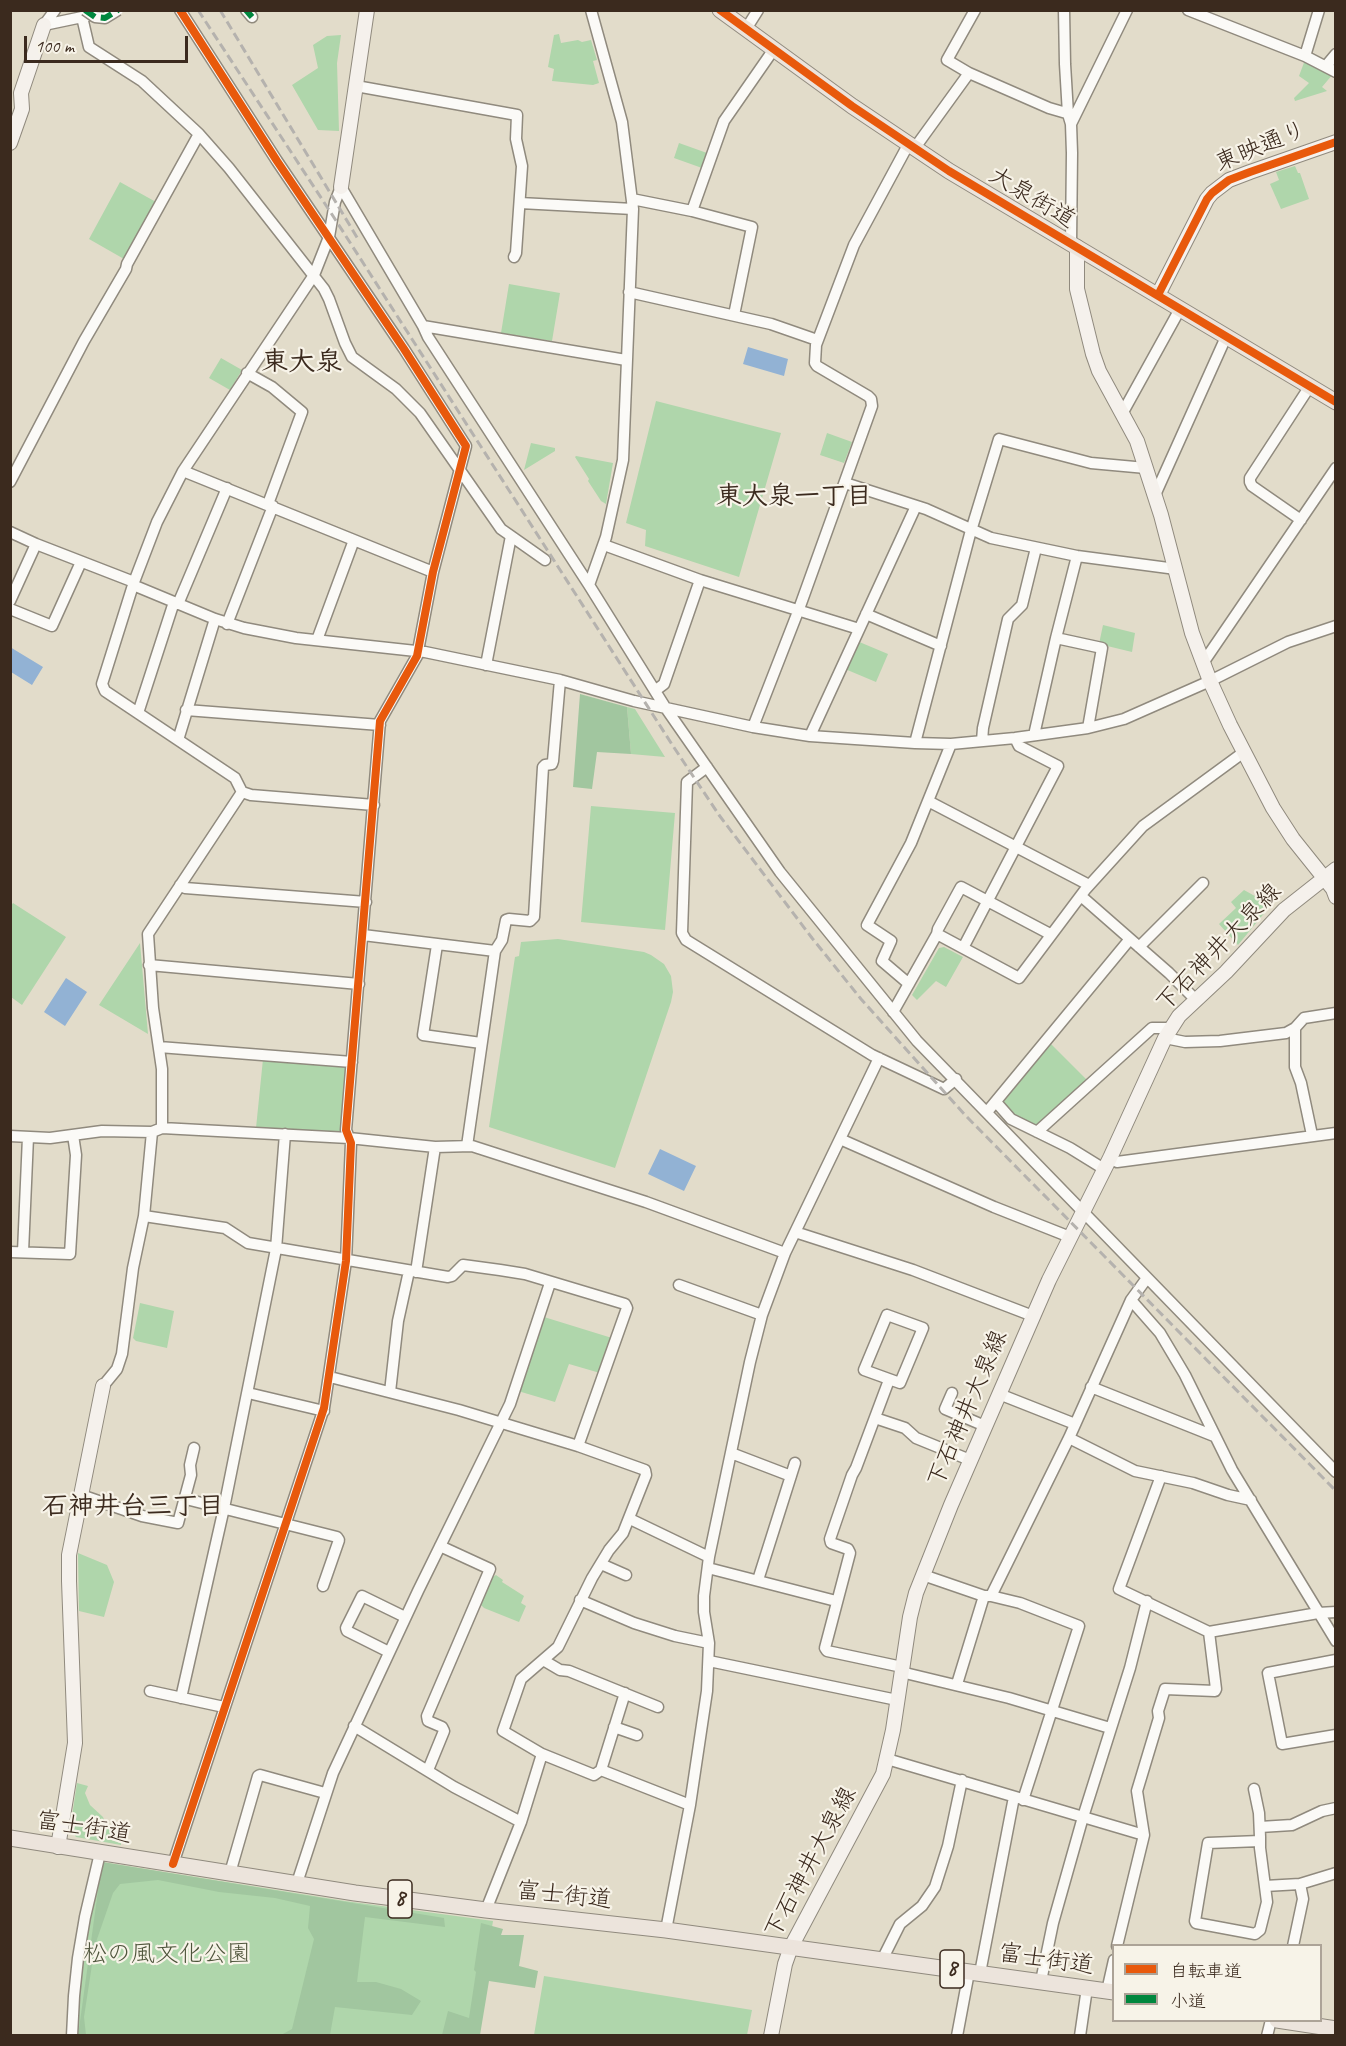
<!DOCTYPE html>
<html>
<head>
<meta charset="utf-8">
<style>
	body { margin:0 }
	#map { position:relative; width:1346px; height:2046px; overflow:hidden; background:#e2dcca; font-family:Caveat,"Klee One",sans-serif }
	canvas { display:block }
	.frame { position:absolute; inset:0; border:12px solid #3b2a1e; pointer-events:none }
	.legend { position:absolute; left:1112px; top:1944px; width:210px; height:78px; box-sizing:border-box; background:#f7f3e8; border:2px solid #aca397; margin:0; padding:8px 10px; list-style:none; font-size:18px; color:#3b2a1e }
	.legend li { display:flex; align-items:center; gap:12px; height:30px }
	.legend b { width:30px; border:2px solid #aca397 }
	.scale { position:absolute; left:24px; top:36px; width:164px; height:27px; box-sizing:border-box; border:3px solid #3b2a1e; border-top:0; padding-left:8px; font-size:18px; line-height:21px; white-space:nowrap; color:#3b2a1e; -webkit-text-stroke:4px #f7f3e8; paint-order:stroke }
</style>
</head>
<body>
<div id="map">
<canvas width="1346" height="2046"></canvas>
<div class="frame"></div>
<ul class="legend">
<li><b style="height:8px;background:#e8590c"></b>自転車道</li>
<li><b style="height:8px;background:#00873e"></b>小道</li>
</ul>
<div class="scale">100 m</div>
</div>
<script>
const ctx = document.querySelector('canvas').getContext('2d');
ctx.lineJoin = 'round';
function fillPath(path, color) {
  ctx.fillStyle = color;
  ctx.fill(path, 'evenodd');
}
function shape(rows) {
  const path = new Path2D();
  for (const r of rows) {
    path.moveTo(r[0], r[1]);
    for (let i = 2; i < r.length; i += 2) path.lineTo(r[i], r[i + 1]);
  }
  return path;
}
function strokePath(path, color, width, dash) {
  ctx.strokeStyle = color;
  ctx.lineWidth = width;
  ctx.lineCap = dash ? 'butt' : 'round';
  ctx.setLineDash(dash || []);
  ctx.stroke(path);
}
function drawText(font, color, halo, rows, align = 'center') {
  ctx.font = font + ' Caveat,"Klee One",sans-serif';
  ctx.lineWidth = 4.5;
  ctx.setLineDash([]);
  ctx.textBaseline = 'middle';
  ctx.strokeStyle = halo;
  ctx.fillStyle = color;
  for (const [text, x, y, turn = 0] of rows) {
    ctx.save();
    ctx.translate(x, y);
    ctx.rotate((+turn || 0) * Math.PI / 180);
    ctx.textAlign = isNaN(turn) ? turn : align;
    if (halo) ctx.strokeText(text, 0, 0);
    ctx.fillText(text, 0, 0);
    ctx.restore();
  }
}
fillPath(shape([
	[559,34,561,43,578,40,582,42,591,40,597,60,593,61,599,83,593,85,552,81,554,69,548,67,554,35],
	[341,35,337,63,339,131,318,130,292,85,318,68,313,45,327,36],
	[1305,60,1333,74,1322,87,1327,91,1295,101,1294,98,1309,83,1299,76],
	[679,143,707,153,702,168,674,158],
	[1295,166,1298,173,1300,173,1309,199,1281,209,1270,184,1279,180,1276,172],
	[120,182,156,202,124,259,89,239],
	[509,284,560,293,552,341,501,333],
	[221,358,242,370,230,390,209,378],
	[656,401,781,433,739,577,645,546,646,530,626,523],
	[827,433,852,442,844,463,820,455],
	[531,443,555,448,555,451,524,470],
	[576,456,613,463,606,504,601,501,588,481,589,479,575,457],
	[1103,625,1135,633,1132,652,1099,644],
	[857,641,888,654,876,682,845,669],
	[627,707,635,709,665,757,631,754],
	[591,806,675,813,665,930,581,922],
	[1244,890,1271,905,1238,945,1219,924,1236,908,1231,902],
	[13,903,66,937,22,1005,11,997,10,907],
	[558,939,644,952,651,955,664,964,671,976,673,992,671,1002,615,1168,489,1127,515,957,519,956,521,942],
	[140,943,148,1034,99,1005],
	[944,947,963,957,946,987,936,981,917,1000,912,995,939,948],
	[1051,1044,1087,1080,1037,1126,1015,1116,1003,1104,1004,1101],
	[263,1059,347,1066,342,1134,256,1128],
	[140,1303,174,1311,167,1348,136,1341,133,1338],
	[544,1317,612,1338,600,1373,569,1364,555,1402,518,1391],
	[78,1553,107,1565,114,1582,104,1617,79,1611],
	[496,1575,503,1580,502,1582,524,1596,521,1603,526,1606,519,1622,484,1608,480,1604,491,1578],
	[77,1783,88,1786,85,1793,90,1805,103,1817,107,1828,110,1828,111,1840,121,1843,121,1845,76,1837,70,1829],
	[102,1862,345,1901,493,1921,475,2035,77,2036,79,1995,83,1956],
	[544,1976,752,2010,747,2035,534,2035]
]), '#afd6ab');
fillPath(shape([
	[580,694,627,707,631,754,597,752,592,789,573,787],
	[102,1862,444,1918,445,1927,365,1917,357,1982,376,1982,401,1989,421,2001,412,2015,335,2007,330,2035,281,2035,292,2029,314,1939,308,1928,310,1906,275,1898,219,1892,158,1880,120,1884,113,1893,95,1945,84,2017,86,2035,78,2036],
	[481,1923,503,1929,501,1935,524,1935,519,1966,538,1971,535,1988,489,1981,480,2035,442,2035,448,2011,469,2018,476,1972,474,1970]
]), '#a1c69f');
fillPath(shape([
	[748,347,788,359,784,376,743,364],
	[10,647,43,667,32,685,11,672],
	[66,978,87,992,65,1026,44,1012],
	[660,1149,696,1166,684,1191,648,1174]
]), '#92b2d4');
const street = shape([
	[246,10,252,17],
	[1064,10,1065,64,1068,114,1071,124,1072,153,1071,244],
	[1188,10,1305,56,1336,72],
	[82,17,89,47,142,81,199,134,229,168,324,289,329,299,345,343,352,357,396,389,420,413,501,529,511,536,486,665],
	[44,25,87,16],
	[44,25,55,10],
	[746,29,758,10],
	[1305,56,1319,10],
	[1326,66,1336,54],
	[969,73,1049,108,1073,115],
	[356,86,517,115,516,139,522,166,516,253,514,257],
	[1071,124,1127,10],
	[914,149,969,73,947,60,975,10],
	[341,187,423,326,626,360],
	[632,199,692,211,724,121,774,49],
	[520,203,633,209],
	[692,211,752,227,734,315],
	[629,292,771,324,817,340],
	[423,326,428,337,589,585,665,707,780,872,917,1041,1336,1472],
	[247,373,272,387,302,412,268,504],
	[1123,412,1180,309],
	[183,471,433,572],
	[10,482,84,341,126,269,127,264,199,134],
	[845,483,926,509,991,538,1077,556,1176,569],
	[1155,495,1226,337],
	[1301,520,1252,486,1250,482,1250,478,1310,386],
	[10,532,36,544,134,582],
	[511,536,545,560],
	[604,545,700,580],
	[133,585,215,619,244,628,296,638,425,652,560,680,634,701,753,727,810,736,915,743,951,744,1015,738,1088,728,1124,719,1210,681,1288,642,1336,626],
	[589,585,606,537,623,460,633,209,622,122,591,10],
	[10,601,36,544],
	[178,604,227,488],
	[10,609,52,626,81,562],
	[866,614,941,646],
	[227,624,273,506],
	[1056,638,1102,648,1088,728],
	[317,640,354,540],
	[1203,663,1336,468],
	[656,690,664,684,700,580,859,629],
	[186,710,380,725],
	[138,713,174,602],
	[753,727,799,609,872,406,871,399,868,396,817,366,815,363,816,345,854,245,908,145],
	[1034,735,1056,638,1077,556],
	[810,736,916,506],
	[178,740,215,619],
	[982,741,983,728,1008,619,1022,605,1036,548],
	[915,743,970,534,999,439,1091,463,1146,468],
	[707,767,687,782,682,933,686,940,872,1055,944,1089,956,1079],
	[242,792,235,778,105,691,102,684,134,582,157,522,183,471,314,275,329,237,335,202,341,187],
	[242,792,251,795,374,805],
	[928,801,1089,885],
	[180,885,185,888,366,902],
	[1081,896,1169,973,1196,1000],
	[937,934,1019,978,1085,890,1143,826,1244,752],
	[363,935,495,951],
	[437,945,423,1035,481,1043],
	[1139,947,1203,883],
	[963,948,1058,766,1019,746,1015,738],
	[149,965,359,984],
	[909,984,882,961,891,941,867,925,911,843,951,744],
	[893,1012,937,934,938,929,961,887,1050,934],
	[1295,1028,1295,1067,1301,1083,1312,1135],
	[1165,1038,1185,1042,1220,1041,1286,1033,1295,1028,1304,1018,1336,1013],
	[159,1047,352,1062],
	[996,1102,1011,1119,1070,1148,1104,1169],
	[987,1112,1130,939],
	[162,1128,162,1069,153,1008,148,934,242,792],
	[1037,1132,1152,1028,1170,1028],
	[10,1136,50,1138,102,1131,152,1132,162,1128,349,1138,435,1147,472,1146,646,1202,785,1253],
	[840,1139,994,1207,1070,1237],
	[467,1146,495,951,502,940,506,920,509,919,530,921,534,917,543,767,545,765,552,764,553,761,560,680],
	[1110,1158,1117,1162,1336,1133],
	[144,1216,225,1228,248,1243,448,1277,452,1276,463,1265,500,1270,525,1274,625,1304,627,1308,578,1446],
	[795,1232,913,1270,1033,1316],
	[10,1252,70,1254,76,1155,73,1135],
	[23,1252,28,1137],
	[416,1272,435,1147],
	[679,1285,762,1315],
	[1131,1300,1160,1333,1185,1375,1232,1470,1336,1641],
	[887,1315,923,1328,900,1383,864,1370,887,1315],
	[330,1377,459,1410,578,1446,645,1470,646,1475,623,1533,609,1550,592,1578,558,1647,521,1679,503,1731,542,1754,594,1775,601,1770,625,1693],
	[889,1380,856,1468,852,1475,830,1539,831,1543,848,1549,850,1553,825,1648,827,1651,902,1667],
	[103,1386,117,1369,122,1354,133,1268,144,1216,152,1132],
	[1091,1387,1214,1436],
	[390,1392,398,1321,409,1271],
	[248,1393,324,1411],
	[952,1393,945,1409,985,1426],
	[999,1394,1075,1424],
	[875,1418,905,1428,916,1438,970,1460],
	[1069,1438,1135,1471,1193,1483,1228,1495,1251,1500],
	[731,1453,791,1476],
	[81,1495,142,1516,178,1523,191,1475,190,1465,194,1448],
	[186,1499,337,1537,339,1540,323,1586],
	[630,1519,709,1557],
	[601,1564,626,1575],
	[708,1568,836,1601],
	[923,1575,984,1596,991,1596,1020,1603,1079,1626,1023,1800],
	[758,1580,795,1463],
	[991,1596,1069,1438,1131,1300,1147,1278],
	[580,1600,634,1623,675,1636,709,1643],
	[1209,1632,1318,1613,1336,1612],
	[389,1652,347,1631,346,1628,362,1596,405,1617],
	[543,1660,560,1670,569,1671,658,1707],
	[1336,1660,1268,1673,1282,1744,1336,1735],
	[709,1661,897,1700],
	[901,1672,1009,1698,1110,1728],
	[957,1684,984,1596],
	[150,1691,224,1707],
	[181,1698,224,1508,276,1249,285,1134],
	[354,1726,454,1787,521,1822],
	[614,1727,637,1735],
	[887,1759,1144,1835],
	[428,1770,444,1731,442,1727,428,1721,427,1716,490,1569,440,1546],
	[601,1770,690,1805],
	[1254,1789,1259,1813,1260,1837,1260,1848,1267,1902,1260,1930,1255,1934,1196,1923,1195,1921,1208,1843,1260,1841],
	[1260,1827,1292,1825,1322,1811,1336,1808],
	[173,1864,324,1408,346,1261,351,1143,346,1130,380,721,417,656,433,572,466,446,404,349,277,161,180,10],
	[230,1873,258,1776,260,1775,325,1793],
	[297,1883,333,1773,418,1591,510,1404,550,1283],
	[1265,1886,1300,1884],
	[486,1910,521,1822,542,1754],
	[666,1930,690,1805,707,1691,709,1643,704,1612,704,1596,709,1557,750,1362,762,1315,785,1253,879,1058],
	[1117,1946,1144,1835,1137,1791,1159,1718,1158,1711,1165,1689,1215,1691,1216,1689,1209,1632,1119,1589,1161,1476],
	[1293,1946,1303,1899,1300,1884,1336,1873],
	[882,1960,900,1924,922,1906,935,1887,948,1846,962,1780],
	[980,1973,1014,1797],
	[1041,1981,1053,1923,1083,1817,1130,1668,1147,1601],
	[1107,1991,1114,1960],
	[72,2036,74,1996,78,1958,85,1917,100,1853],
	[957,2036,969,1972],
	[1080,2036,1087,1988],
	[1267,2036,1271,2020]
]);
const secondary = shape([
	[10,143,22,109,21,93,44,25],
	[341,187,367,10],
	[1077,247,1077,289,1093,354,1099,371,1137,441,1161,515,1192,633,1210,681,1230,725,1273,808,1293,839,1333,889,1336,897],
	[1158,295,1207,199,1212,193,1229,180,1250,172,1336,142],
	[58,1847,75,1743,69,1581,69,1555,103,1386],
	[771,2036,785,1964,791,1947,883,1774,893,1730,910,1617,916,1593,951,1505,1049,1280,1110,1158,1165,1038,1179,1016,1226,972,1284,910,1336,869]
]);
const primary = shape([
	[720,10,852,106,949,171,1336,402],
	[10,1838,355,1893,486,1910,666,1930,1114,1992],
	[1277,2020,1336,2029]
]);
strokePath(street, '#908a7e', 13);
strokePath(secondary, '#908a7e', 16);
strokePath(primary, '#908a7e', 17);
strokePath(street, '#fbfaf7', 10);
strokePath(secondary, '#f5f1ec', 14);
strokePath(primary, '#ece4dc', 15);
strokePath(shape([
	[198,10,333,216,673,746,719,815,812,938,861,999,965,1115,1336,1491],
	[220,10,358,239]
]), '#b5b2ae', 3, [9, 4.5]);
const streetBridge = shape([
	[85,10,95,17,105,18,118,10]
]);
strokePath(streetBridge, '#908a7e', 13, []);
strokePath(streetBridge, '#fbfaf7', 10);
strokePath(shape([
	[85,10,95,17,105,18,118,10],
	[246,10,252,17]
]), '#00873e', 6, [12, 6]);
strokePath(shape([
	[720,10,852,106,949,171,1336,402],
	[1158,295,1207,199,1212,193,1229,180,1250,172,1336,142],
	[173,1864,324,1408,346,1261,351,1143,346,1130,380,721,417,656,433,572,466,446,404,349,277,161,180,10]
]), '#e8590c', 8);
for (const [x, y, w] of [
	[400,1899,24],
	[952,1969,24]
]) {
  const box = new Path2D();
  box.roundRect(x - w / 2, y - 19, w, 38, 4.5);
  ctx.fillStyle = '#f7f3e8';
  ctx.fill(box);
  strokePath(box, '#3b2a1e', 1.5);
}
drawText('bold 22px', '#3b2a1e', null, [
	["8",400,1899],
	["8",952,1969]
]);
drawText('24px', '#3b2a1e', '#f7f3e8', [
	["東映通り",1261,147,-22],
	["大泉街道",1032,198,31],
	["下石神井大泉線",1219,948,-46],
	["下石神井大泉線",968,1409,-67],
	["富士街道",84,1828,9],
	["下石神井大泉線",811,1863,-62],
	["富士街道",564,1896,6],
	["富士街道",1046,1960,8]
]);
drawText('24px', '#4e543b', '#f7f3e8', [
	["松の風文化公園",167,1955]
]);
drawText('bold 26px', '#3b2a1e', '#f7f3e8', [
	["東大泉一丁目",794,497],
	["石神井台三丁目",133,1507]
]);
drawText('bold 27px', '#3b2a1e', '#f7f3e8', [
	["東大泉",302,363]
]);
</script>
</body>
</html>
